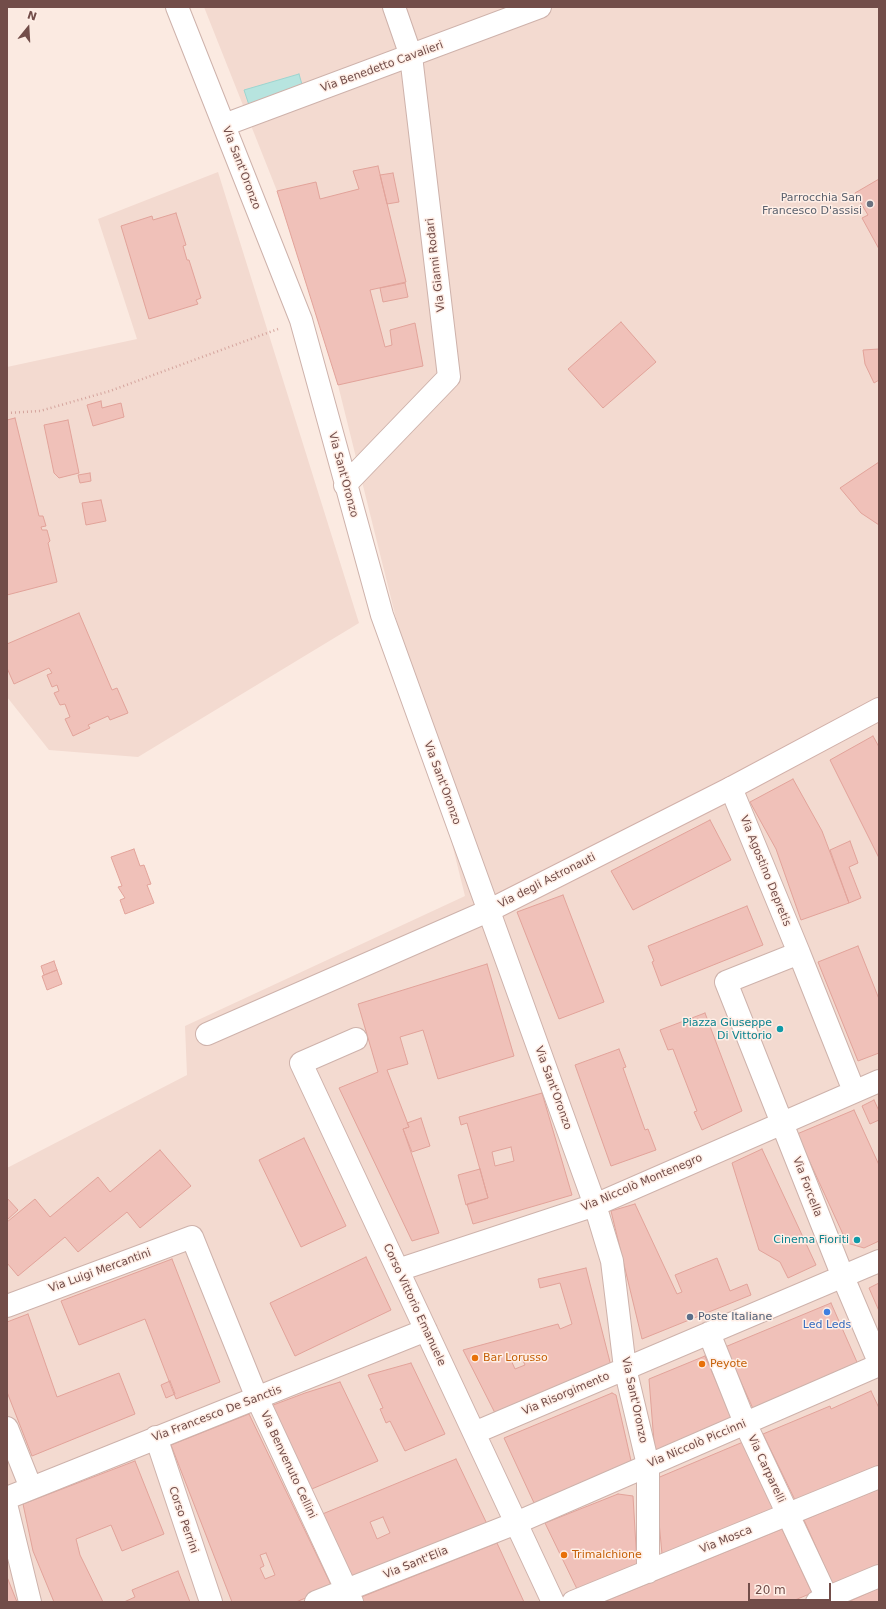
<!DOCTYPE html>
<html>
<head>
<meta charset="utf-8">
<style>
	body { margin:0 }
	#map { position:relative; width:886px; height:1609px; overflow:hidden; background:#fbeae1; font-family:"DejaVu Sans",sans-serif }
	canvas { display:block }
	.frame { position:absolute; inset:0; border:8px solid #724d49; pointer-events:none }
	.north { position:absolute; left:8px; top:8px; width:40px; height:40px; -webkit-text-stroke:3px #ffefe7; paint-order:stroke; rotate:18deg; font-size:11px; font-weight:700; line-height:16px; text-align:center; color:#724d49 }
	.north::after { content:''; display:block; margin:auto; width:14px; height:18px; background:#724d49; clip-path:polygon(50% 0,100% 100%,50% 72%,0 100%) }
	.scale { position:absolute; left:748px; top:1583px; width:83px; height:18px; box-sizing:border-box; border:2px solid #724d49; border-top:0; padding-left:5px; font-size:12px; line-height:14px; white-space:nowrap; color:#724d49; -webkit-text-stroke:3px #ffefe7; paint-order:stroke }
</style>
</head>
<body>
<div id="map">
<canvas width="886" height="1609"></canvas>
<div class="frame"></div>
<div class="north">N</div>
<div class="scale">20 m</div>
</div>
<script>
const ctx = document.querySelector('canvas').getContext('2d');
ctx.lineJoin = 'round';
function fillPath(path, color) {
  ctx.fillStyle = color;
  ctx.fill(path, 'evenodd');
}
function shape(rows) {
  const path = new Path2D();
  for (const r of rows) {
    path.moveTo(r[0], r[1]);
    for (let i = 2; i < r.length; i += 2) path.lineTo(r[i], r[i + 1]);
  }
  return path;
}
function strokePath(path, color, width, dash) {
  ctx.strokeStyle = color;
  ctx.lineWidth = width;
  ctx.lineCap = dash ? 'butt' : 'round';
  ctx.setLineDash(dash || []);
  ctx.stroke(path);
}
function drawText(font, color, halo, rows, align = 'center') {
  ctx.font = font + ' "DejaVu Sans",sans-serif';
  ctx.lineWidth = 3;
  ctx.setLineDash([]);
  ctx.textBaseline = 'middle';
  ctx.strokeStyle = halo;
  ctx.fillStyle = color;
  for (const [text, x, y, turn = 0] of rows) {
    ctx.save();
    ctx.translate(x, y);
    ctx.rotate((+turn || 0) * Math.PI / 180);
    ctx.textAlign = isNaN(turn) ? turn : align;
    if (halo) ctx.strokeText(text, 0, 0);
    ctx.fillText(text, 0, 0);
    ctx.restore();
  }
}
fillPath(shape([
	[204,7,879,7,879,1602,7,1602,7,1168,187,1075,185,1026,465,896,338,385,277,191],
	[218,172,359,623,138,757,49,750,7,697,7,367,137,339,98,219]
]), '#f3dad0');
const water = shape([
	[299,74,305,95,251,111,244,90,299,74]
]);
fillPath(water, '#b7e4df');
strokePath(water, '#9dd5d0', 1);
const building = shape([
	[378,166,406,282,370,290,385,347,392,345,390,330,415,323,423,366,338,385,277,191,316,182,320,199,359,189,353,171,378,166],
	[393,173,399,202,387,204,380,175,393,173],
	[879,179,879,249,862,218,868,215,855,193,879,179],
	[176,213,186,245,183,246,187,260,189,260,201,298,196,300,198,304,149,319,121,226,152,216,153,220,176,213],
	[405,283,408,297,383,302,380,288,405,283],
	[621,322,656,362,603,408,568,369,621,322],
	[879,349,879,380,874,383,865,364,863,350,879,349],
	[101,401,102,408,121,403,124,417,93,426,87,405,101,401],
	[15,418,39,516,43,516,46,526,41,527,42,530,47,530,50,541,48,543,57,582,7,595,7,420,15,418],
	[68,420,79,473,59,478,54,473,44,425,68,420],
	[879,462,879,525,861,513,840,488,879,462],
	[90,473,91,481,80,483,78,475,90,473],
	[101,500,106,521,86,525,82,503,101,500],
	[79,613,112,690,117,688,128,713,110,720,108,716,88,725,90,728,73,736,65,719,70,717,65,704,60,705,54,693,59,691,57,685,52,687,47,675,52,673,49,668,14,684,7,668,7,644,79,613],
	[873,736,879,747,879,858,830,760,873,736],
	[793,779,822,831,849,903,801,920,776,849,750,802,793,779],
	[710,820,731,860,633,910,611,871,710,820],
	[850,841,858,863,849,867,861,898,849,903,830,850,850,841],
	[134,849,140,866,144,865,151,884,147,885,154,903,125,914,120,900,125,898,118,887,122,886,111,857,134,849],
	[563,895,604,1002,559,1019,517,912,563,895],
	[747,906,763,945,661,986,652,962,654,961,648,946,747,906],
	[858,946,879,999,879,1053,858,1061,818,962,858,946],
	[54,961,57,970,44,975,41,966,54,961],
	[487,964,514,1056,438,1079,423,1030,400,1037,408,1064,387,1070,409,1127,403,1129,439,1233,412,1241,339,1088,378,1072,358,1004,487,964],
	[57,970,62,984,47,990,42,976,57,970],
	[705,1013,742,1111,702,1130,694,1112,697,1111,673,1049,668,1050,660,1030,705,1013],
	[619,1049,626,1067,623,1068,645,1130,648,1129,656,1150,611,1166,575,1065,619,1049],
	[542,1093,572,1195,473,1224,467,1204,488,1198,467,1123,461,1125,459,1117,542,1093],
	[511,1147,514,1161,495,1166,492,1152,511,1147],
	[874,1100,879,1111,879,1120,870,1124,862,1106,874,1100],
	[854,1110,879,1165,879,1241,864,1248,847,1243,797,1134,854,1110],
	[421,1118,430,1146,412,1152,403,1129,409,1127,407,1123,421,1118],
	[304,1138,346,1226,301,1247,259,1160,304,1138],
	[762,1149,816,1265,788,1278,780,1262,759,1250,732,1163,762,1149],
	[160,1150,191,1186,140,1228,127,1212,78,1252,65,1237,18,1276,7,1263,7,1222,35,1199,50,1217,98,1177,110,1192,160,1150],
	[480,1169,488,1198,466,1205,458,1175,480,1169],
	[7,1198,18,1210,7,1220,7,1198],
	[635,1204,677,1294,682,1292,675,1275,717,1258,730,1291,747,1284,751,1295,642,1339,611,1211,635,1204],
	[366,1257,391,1310,295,1356,270,1303,366,1257],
	[172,1259,220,1382,176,1399,145,1319,79,1345,61,1301,172,1259],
	[586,1268,611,1366,495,1413,463,1350,558,1324,560,1329,572,1324,560,1283,540,1288,538,1279,586,1268],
	[520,1354,525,1365,515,1369,510,1358,520,1354],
	[879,1283,879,1311,869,1288,879,1283],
	[831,1303,860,1369,755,1413,725,1347,831,1303],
	[28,1314,57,1397,119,1373,135,1414,32,1456,7,1392,7,1322,28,1314],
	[705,1356,734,1422,655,1455,649,1379,705,1356],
	[411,1363,445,1434,405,1451,390,1421,386,1423,380,1409,383,1408,368,1375,411,1363],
	[170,1381,175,1394,166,1398,161,1385,170,1381],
	[340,1382,378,1461,307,1491,268,1407,305,1393,340,1382],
	[871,1391,879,1408,879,1465,795,1500,763,1434,830,1406,831,1409,871,1391],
	[612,1393,616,1395,632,1465,535,1505,504,1438,612,1393],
	[249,1414,332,1587,296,1602,232,1602,171,1445,249,1414],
	[266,1553,275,1575,265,1579,260,1568,264,1566,260,1555,266,1553],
	[743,1442,775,1509,662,1554,655,1479,743,1442],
	[456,1459,487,1524,350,1579,320,1515,456,1459],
	[383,1517,390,1533,377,1539,370,1522,383,1517],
	[135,1461,164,1534,122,1551,111,1525,76,1539,80,1555,103,1602,54,1602,33,1551,23,1504,135,1461],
	[879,1489,879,1565,833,1585,804,1520,879,1489],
	[618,1494,633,1496,637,1564,577,1589,545,1523,618,1494],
	[782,1529,812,1593,790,1602,603,1602,782,1529],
	[497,1543,524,1602,361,1602,359,1598,497,1543],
	[178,1571,190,1602,124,1602,135,1597,132,1590,178,1571],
	[7,1577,17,1602,7,1602,7,1577],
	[879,1588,879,1602,848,1602,879,1588]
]);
fillPath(building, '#f0c1b9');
strokePath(building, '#e2a39a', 1);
const street = shape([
	[177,7,301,320,382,615,595,1205,612,1261,625,1368,648,1465,648,1572],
	[224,125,540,7],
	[345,485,449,377,411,56,394,7],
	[731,788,799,953],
	[207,1034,488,911],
	[356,1039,301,1063,553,1602],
	[854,1091,799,953,726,982,843,1277,879,1362],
	[398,1270,595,1205,879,1081],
	[7,1306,192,1237,257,1398,352,1602],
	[709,1333,745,1423,829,1602],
	[7,1428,31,1488],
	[474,1433,879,1261],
	[156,1437,211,1602],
	[7,1498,426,1330],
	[7,1508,30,1602],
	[316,1602,516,1523,879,1365],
	[573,1602,879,1477],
	[817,1602,879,1576]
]);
const secondary = shape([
	[488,911,731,788,879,709]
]);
strokePath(street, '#ceb2ab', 24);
strokePath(secondary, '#d1b0a9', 24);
strokePath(shape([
	[7,413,40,411,110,391,278,329]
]), '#d4a49d', 2.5, [1, 3]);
strokePath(street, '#fff', 22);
strokePath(secondary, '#fff', 22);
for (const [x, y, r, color] of [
	[870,204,4,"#6b7280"],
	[780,1029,4,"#0f9aa8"],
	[857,1240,4,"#0f9aa8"],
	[827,1312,4,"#3f7fe0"],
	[690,1317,4,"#5c6f8a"],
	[475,1358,4,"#e8710a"],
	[702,1364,4,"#e8710a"],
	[564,1555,4,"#e8710a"]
]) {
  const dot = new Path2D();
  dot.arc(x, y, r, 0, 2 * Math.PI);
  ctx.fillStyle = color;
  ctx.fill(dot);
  strokePath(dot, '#ffefe7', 1.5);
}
drawText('11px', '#724d49', '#ffefe7', [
	["Via Benedetto Cavalieri",382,67,-20],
	["Via Sant'Oronzo",241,168,69],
	["Via Gianni Rodari",436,265,-97],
	["Via Sant'Oronzo",343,475,75],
	["Via Sant'Oronzo",442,783,70],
	["Via Agostino Depretis",765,871,68],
	["Via degli Astronauti",547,881,-27],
	["Via Sant'Oronzo",553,1088,70],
	["Via Niccolò Montenegro",642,1183,-23],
	["Via Forcella",807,1187,69],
	["Via Luigi Mercantini",100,1271,-20],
	["Corso Vittorio Emanuele",414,1305,65],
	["Via Risorgimento",566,1394,-23],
	["Via Sant'Oronzo",634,1400,78],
	["Via Francesco De Sanctis",217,1414,-21],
	["Via Niccolò Piccinni",697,1444,-23],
	["Via Benvenuto Cellini",288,1465,65],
	["Via Carparelli",766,1469,65],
	["Corso Perrini",183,1520,71],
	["Via Mosca",726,1540,-22],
	["Via Sant'Elia",416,1563,-22]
]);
drawText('11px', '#5b616d', '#ffefe7', [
	["Parrocchia San",862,198],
	["Francesco D'assisi",862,211]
], 'right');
drawText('11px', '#0d838f', '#ffefe7', [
	["Piazza Giuseppe",772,1023],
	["Di Vittorio",772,1036],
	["Cinema Fioriti",849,1240]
], 'right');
drawText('11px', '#4e5e75', '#ffefe7', [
	["Poste Italiane",698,1317]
], 'left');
drawText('11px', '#366cbe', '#ffefe7', [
	["Led Leds",827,1325]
]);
drawText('11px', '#c56008', '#ffefe7', [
	["Bar Lorusso",483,1358],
	["Peyote",710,1364],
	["Trimalchione",572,1555]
], 'left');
</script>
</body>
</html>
